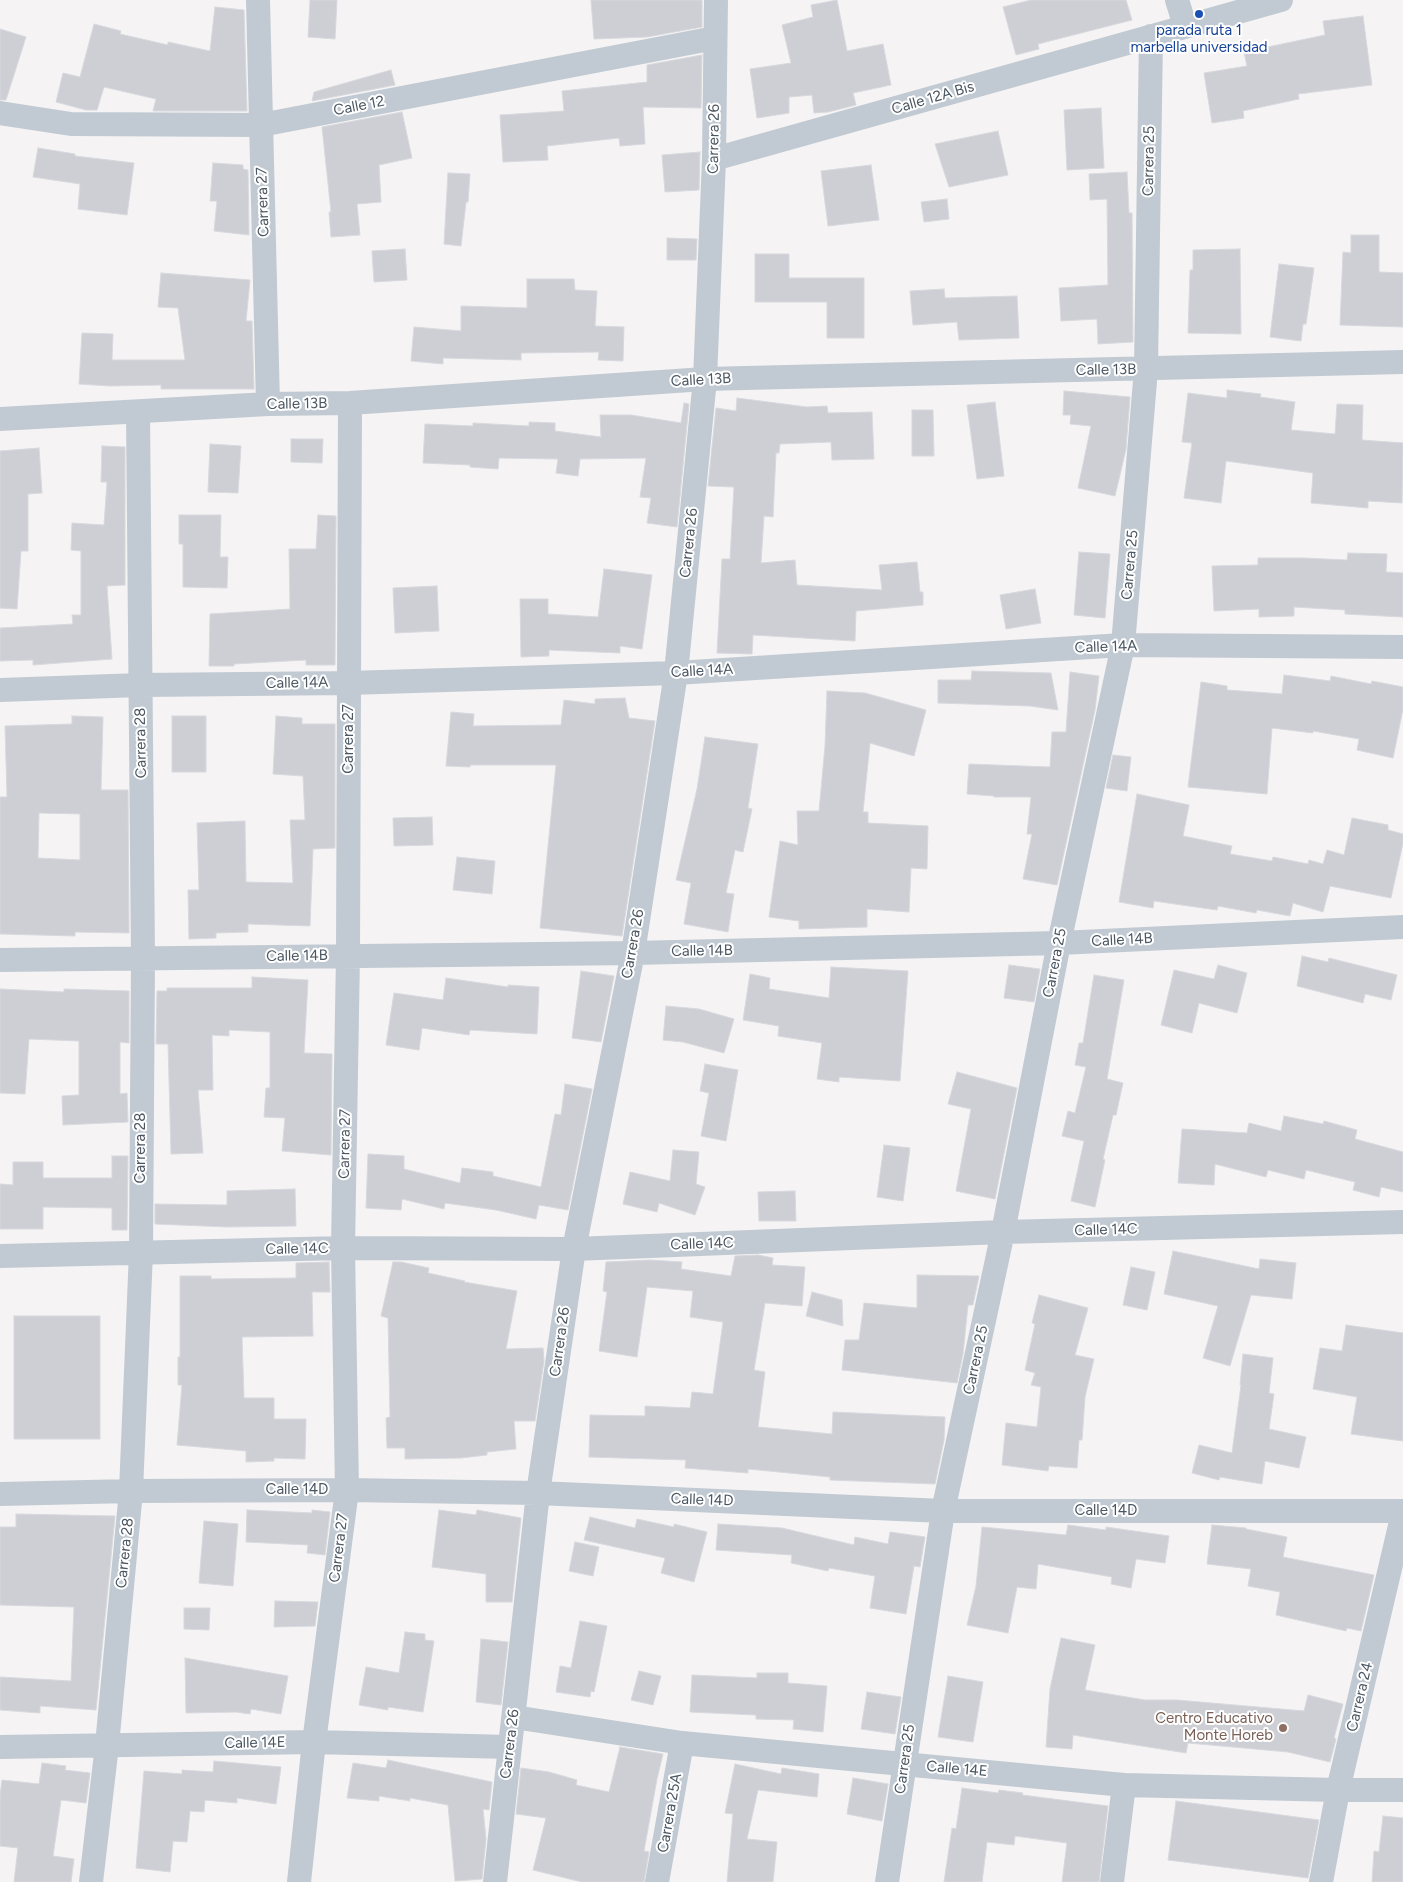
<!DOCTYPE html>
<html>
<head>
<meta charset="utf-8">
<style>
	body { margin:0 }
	canvas { display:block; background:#f5f3f3 }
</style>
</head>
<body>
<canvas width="1403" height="1882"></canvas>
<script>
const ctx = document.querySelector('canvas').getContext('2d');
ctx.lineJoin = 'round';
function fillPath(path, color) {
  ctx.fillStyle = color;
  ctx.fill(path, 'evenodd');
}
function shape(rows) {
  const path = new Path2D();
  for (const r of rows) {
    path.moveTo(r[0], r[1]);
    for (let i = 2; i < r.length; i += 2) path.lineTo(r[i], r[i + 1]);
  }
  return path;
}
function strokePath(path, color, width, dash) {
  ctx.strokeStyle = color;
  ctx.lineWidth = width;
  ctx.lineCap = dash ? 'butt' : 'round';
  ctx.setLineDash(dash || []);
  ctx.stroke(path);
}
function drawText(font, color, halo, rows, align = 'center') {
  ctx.font = font + ' Figtree,sans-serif';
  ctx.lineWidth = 4;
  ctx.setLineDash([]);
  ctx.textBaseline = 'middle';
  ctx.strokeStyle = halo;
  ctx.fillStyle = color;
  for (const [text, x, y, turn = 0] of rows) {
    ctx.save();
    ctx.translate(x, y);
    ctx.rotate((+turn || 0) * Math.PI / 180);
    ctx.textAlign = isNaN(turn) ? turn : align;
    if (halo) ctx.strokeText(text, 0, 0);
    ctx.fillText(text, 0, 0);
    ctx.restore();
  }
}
const building = shape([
	[310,0,337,0,335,39,308,37,310,0],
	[591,0,702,0,702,27,647,37,594,39,591,0],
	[837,0,847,51,883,44,891,85,853,93,856,105,828,112,814,113,812,95,789,97,789,113,757,118,750,69,791,63,782,25,813,17,811,5,837,0],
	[1031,0,1126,0,1132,20,1038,44,1039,49,1016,55,1003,7,1031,0],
	[215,7,244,10,247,111,153,111,156,99,104,87,97,110,86,110,56,102,63,73,80,77,94,24,121,31,120,34,168,45,168,42,210,51,215,7],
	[1363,16,1372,85,1298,94,1299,99,1243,111,1244,118,1212,123,1204,73,1247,66,1244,52,1325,35,1323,21,1363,16],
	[0,29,26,37,6,100,0,100,0,29],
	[702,55,701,108,643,107,645,144,620,146,619,138,547,146,548,160,503,162,500,115,564,111,562,91,647,82,647,65,702,55],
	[391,70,395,85,312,101,314,92,391,70],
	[1101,108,1104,168,1067,170,1064,110,1101,108],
	[402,112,412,158,379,165,381,202,357,204,360,235,331,237,329,212,331,212,322,127,402,112],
	[998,131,1008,175,949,187,935,144,998,131],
	[38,148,75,154,75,156,134,163,127,215,78,209,80,184,33,177,38,148],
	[700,152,699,190,665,192,662,155,700,152],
	[213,163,243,165,243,169,248,170,249,235,214,231,217,201,210,201,213,163],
	[871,165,879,220,828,226,821,171,871,165],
	[1127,172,1129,213,1132,213,1133,342,1098,344,1097,319,1061,321,1059,288,1108,285,1107,199,1090,200,1089,174,1127,172],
	[448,173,470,174,468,202,466,202,461,246,444,244,448,173],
	[947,199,949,219,924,222,921,202,947,199],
	[1351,235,1379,235,1379,272,1403,273,1403,327,1340,325,1343,252,1351,253,1351,235],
	[667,238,697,239,696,260,667,260,667,238],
	[405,249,407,280,374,282,372,251,405,249],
	[1240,249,1241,334,1188,333,1190,270,1193,270,1193,250,1240,249],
	[755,254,789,254,789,278,864,278,864,338,827,338,827,302,755,302,755,254],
	[1279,264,1314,268,1306,324,1303,324,1301,341,1270,337,1279,264],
	[161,273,250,280,246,321,252,321,254,389,161,389,161,385,110,386,79,384,82,333,113,334,112,360,185,360,178,308,158,307,161,273],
	[527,279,574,279,575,290,597,291,595,326,624,327,623,361,598,360,599,352,521,353,521,360,443,358,443,364,411,361,414,327,461,331,461,306,527,308,527,279],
	[944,289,945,298,1017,296,1019,338,959,340,957,322,913,325,910,291,944,289],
	[1227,390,1261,394,1260,397,1295,402,1291,430,1335,434,1337,404,1363,405,1362,440,1403,443,1402,503,1368,501,1368,508,1311,503,1313,473,1226,461,1221,503,1184,498,1192,443,1182,442,1188,393,1227,398,1227,390],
	[1064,391,1130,397,1126,449,1115,496,1078,488,1091,426,1070,424,1071,415,1063,415,1064,391],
	[737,398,807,407,827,406,828,413,872,412,874,459,832,460,831,442,780,444,779,453,776,453,773,517,764,516,761,563,795,560,797,585,882,590,879,565,917,562,920,592,923,592,923,605,856,611,855,641,753,635,752,654,717,653,722,559,730,559,734,487,708,486,716,408,736,411,737,398],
	[995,402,1004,476,977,479,967,405,995,402],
	[684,403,689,404,677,527,647,523,651,498,640,497,646,458,580,459,578,476,556,473,558,459,499,458,498,469,470,467,470,465,423,463,425,424,473,426,473,423,529,426,529,422,555,423,555,431,601,437,600,415,631,415,681,423,684,403],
	[912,410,933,410,934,456,912,456,912,410],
	[291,439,323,439,322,463,291,462,291,439],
	[210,444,241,446,238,493,208,492,210,444],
	[102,446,125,447,125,585,107,586,112,659,33,665,33,660,0,661,0,628,73,624,72,615,81,615,81,551,71,550,72,523,104,525,107,482,101,482,102,446],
	[39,448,42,493,28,494,28,551,21,551,17,609,0,608,0,451,39,448],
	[179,515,221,515,220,557,228,557,227,588,183,587,183,544,179,544,179,515],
	[318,515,336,516,335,665,306,665,306,660,234,664,234,666,209,666,210,614,290,609,289,549,316,549,318,515],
	[1079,552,1110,554,1105,618,1074,615,1079,552],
	[1348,553,1387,554,1386,572,1403,573,1403,617,1345,614,1345,610,1294,607,1294,616,1259,617,1259,609,1214,611,1212,566,1258,565,1258,558,1304,558,1347,560,1348,553],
	[604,569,652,575,642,649,620,646,620,653,549,650,549,656,521,657,520,599,548,599,548,614,598,617,604,569],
	[437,586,439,631,395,633,393,588,437,586],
	[1035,589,1041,623,1006,629,1000,595,1035,589],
	[972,671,1051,673,1058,710,1030,706,938,703,938,680,971,680,972,671],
	[1070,672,1099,676,1095,710,1057,885,1023,879,1032,834,1027,834,1031,797,994,797,994,796,967,794,969,764,1050,767,1052,732,1066,732,1070,672],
	[1284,675,1330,681,1331,676,1371,684,1372,681,1403,687,1403,709,1393,758,1357,750,1359,739,1313,731,1313,733,1272,728,1267,794,1188,787,1201,682,1227,686,1227,690,1282,694,1284,675],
	[827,691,865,693,926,710,914,756,870,743,863,812,868,812,868,823,928,826,927,869,911,868,909,912,867,909,867,927,799,929,799,921,769,917,780,841,798,845,797,811,819,811,825,746,827,691],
	[625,698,629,718,655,721,622,936,540,928,556,765,470,765,470,767,446,766,451,712,474,714,473,726,561,725,564,700,595,704,595,699,625,698],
	[72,716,103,717,101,790,128,790,129,933,75,932,75,936,0,934,0,797,7,797,5,726,72,724,72,716],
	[39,813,80,814,80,860,38,858,39,813],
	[172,716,206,716,206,772,172,772,172,716],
	[276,716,302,718,302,724,335,724,335,848,313,849,310,926,248,924,248,932,216,933,216,938,189,939,188,890,199,890,197,823,245,821,246,882,293,883,290,820,305,820,303,776,273,774,276,716],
	[705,737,758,744,748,808,752,809,743,852,735,850,726,893,734,894,728,932,684,924,691,883,676,880,697,789,705,737],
	[1113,755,1131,757,1127,791,1106,788,1113,755],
	[1137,794,1189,805,1183,836,1232,846,1230,854,1272,861,1273,857,1308,864,1309,860,1323,864,1327,850,1344,855,1352,818,1388,825,1388,830,1403,834,1403,843,1391,898,1330,886,1323,912,1293,903,1290,916,1257,910,1256,913,1218,906,1217,910,1154,901,1153,908,1119,902,1137,794],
	[432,817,433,845,394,846,393,818,432,817],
	[457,857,495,861,492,894,453,890,457,857],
	[1302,956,1328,962,1329,958,1397,975,1391,1000,1365,994,1363,1003,1297,986,1302,956],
	[1009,965,1040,969,1034,1002,1004,998,1009,965],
	[1218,965,1247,973,1237,1013,1199,1003,1192,1033,1161,1025,1174,970,1214,979,1218,965],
	[831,967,908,971,900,1081,839,1077,839,1082,817,1079,822,1043,778,1036,779,1026,743,1020,750,974,770,978,769,989,829,998,831,967],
	[581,971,614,976,601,1042,572,1038,581,971],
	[1094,975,1124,980,1107,1079,1123,1083,1116,1115,1113,1115,1103,1159,1105,1160,1095,1207,1071,1201,1084,1141,1062,1136,1068,1111,1075,1113,1086,1067,1075,1065,1079,1043,1083,1043,1094,975],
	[252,977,308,980,304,1053,332,1054,331,1155,282,1151,285,1118,264,1117,266,1088,270,1088,270,1032,229,1030,229,1036,212,1035,213,1090,198,1090,203,1153,171,1154,168,1044,156,1044,157,991,167,991,167,988,252,988,252,977],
	[446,978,508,987,508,985,539,987,537,1034,470,1030,469,1035,422,1028,419,1050,386,1045,394,993,443,1000,446,978],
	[0,989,64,992,64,989,129,991,129,1043,120,1042,120,1094,127,1093,128,1122,63,1125,62,1096,79,1095,79,1041,29,1039,25,1094,0,1093,0,989],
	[666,1006,699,1009,734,1019,724,1053,683,1042,663,1040,666,1006],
	[705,1064,738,1070,726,1141,701,1136,709,1093,700,1091,705,1064],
	[957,1072,1017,1088,995,1199,956,1191,971,1109,948,1104,957,1072],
	[565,1084,592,1089,568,1210,539,1205,536,1219,496,1210,445,1203,444,1209,402,1199,401,1210,366,1208,368,1154,404,1156,404,1169,460,1183,462,1168,493,1172,493,1176,541,1187,555,1114,561,1115,565,1084],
	[1284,1116,1323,1124,1324,1121,1357,1130,1355,1139,1403,1152,1403,1192,1381,1187,1379,1197,1353,1190,1355,1182,1306,1170,1304,1179,1268,1170,1266,1177,1215,1164,1214,1185,1178,1183,1182,1129,1247,1133,1249,1123,1281,1131,1284,1116],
	[884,1145,910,1148,903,1201,877,1197,884,1145],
	[673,1150,699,1152,696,1184,705,1187,695,1215,659,1203,657,1212,623,1204,630,1172,670,1181,673,1150],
	[112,1156,128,1156,127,1230,112,1230,112,1208,43,1207,43,1229,0,1229,0,1184,13,1185,13,1162,43,1162,43,1178,112,1178,112,1156],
	[295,1189,296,1226,228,1227,155,1224,155,1204,227,1205,227,1191,295,1189],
	[795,1191,796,1221,759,1221,758,1192,795,1191],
	[1173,1251,1259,1269,1260,1259,1296,1263,1292,1299,1251,1295,1230,1366,1203,1358,1218,1306,1164,1294,1173,1251],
	[758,1255,773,1258,772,1265,805,1267,802,1306,765,1303,754,1370,765,1372,758,1427,832,1434,833,1412,945,1417,944,1440,935,1484,830,1480,830,1477,748,1469,748,1473,685,1468,686,1460,589,1457,590,1415,645,1416,645,1406,690,1408,692,1392,713,1394,723,1322,690,1317,693,1291,647,1287,637,1357,599,1351,607,1292,603,1291,606,1262,650,1260,682,1262,681,1269,731,1276,735,1256,758,1255],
	[329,1262,330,1292,312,1292,313,1336,242,1337,244,1398,274,1398,274,1419,306,1419,305,1459,274,1458,274,1461,246,1462,246,1451,177,1445,182,1385,178,1385,178,1357,180,1357,180,1276,211,1276,211,1279,296,1278,296,1263,329,1262],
	[393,1262,401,1262,429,1268,428,1273,465,1281,464,1282,517,1291,506,1349,543,1348,544,1361,535,1421,514,1421,516,1449,487,1452,487,1455,461,1458,405,1459,405,1448,387,1448,386,1418,390,1417,388,1318,381,1316,393,1262],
	[1131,1267,1155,1272,1147,1310,1123,1305,1131,1267],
	[917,1275,979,1276,973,1305,968,1305,963,1354,957,1383,842,1370,845,1340,859,1340,864,1303,917,1308,917,1275],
	[812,1292,842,1300,843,1326,806,1316,812,1292],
	[1039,1295,1088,1308,1075,1355,1094,1359,1085,1397,1082,1440,1079,1440,1077,1468,1049,1466,1048,1471,1002,1465,1006,1423,1037,1427,1041,1387,1031,1385,1035,1373,1025,1370,1035,1324,1032,1323,1039,1295],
	[14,1316,100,1316,100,1439,14,1439,14,1316],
	[1346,1325,1403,1333,1403,1441,1351,1434,1357,1397,1313,1389,1320,1348,1342,1351,1346,1325],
	[1243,1354,1273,1358,1269,1393,1274,1394,1269,1429,1306,1437,1299,1468,1265,1461,1262,1484,1220,1477,1219,1480,1192,1473,1199,1445,1232,1453,1241,1385,1240,1385,1243,1354],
	[247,1510,312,1513,312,1510,330,1512,325,1555,307,1553,308,1545,246,1542,247,1510],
	[439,1510,476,1515,477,1510,521,1518,512,1602,486,1602,486,1574,432,1567,439,1510],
	[16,1514,115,1516,96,1710,40,1706,40,1713,0,1710,0,1677,71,1681,74,1607,0,1605,0,1527,16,1527,16,1514],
	[590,1517,635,1528,637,1519,674,1527,674,1524,707,1532,694,1582,661,1573,665,1558,584,1540,590,1517],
	[204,1521,238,1524,233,1586,199,1583,204,1521],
	[718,1524,782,1528,854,1545,855,1537,888,1544,890,1532,925,1537,920,1567,914,1566,906,1614,870,1608,875,1576,829,1568,828,1571,791,1563,792,1555,716,1550,718,1524],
	[1068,1525,1106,1530,1106,1527,1169,1536,1165,1563,1136,1559,1131,1588,1111,1584,1112,1577,1038,1564,1036,1589,1017,1587,1008,1633,967,1625,976,1586,982,1527,1066,1535,1068,1525],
	[1212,1525,1246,1528,1246,1529,1287,1537,1283,1557,1374,1575,1361,1631,1347,1628,1346,1631,1276,1615,1280,1592,1248,1586,1251,1569,1207,1564,1212,1525],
	[575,1542,599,1547,593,1576,569,1571,575,1542],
	[275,1601,318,1602,315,1626,274,1627,275,1601],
	[184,1608,210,1608,209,1630,184,1629,184,1608],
	[580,1621,607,1626,594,1692,591,1691,590,1697,556,1692,560,1666,571,1668,580,1621],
	[405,1632,425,1634,425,1640,434,1641,423,1712,388,1707,388,1710,359,1705,366,1667,399,1673,405,1632],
	[1061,1638,1095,1645,1085,1690,1145,1700,1177,1700,1304,1711,1308,1695,1343,1704,1334,1738,1336,1739,1330,1762,1288,1752,1188,1743,1186,1753,1073,1735,1072,1749,1046,1747,1050,1689,1061,1638],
	[481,1639,508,1642,501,1705,476,1702,481,1639],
	[185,1658,288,1676,281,1714,251,1709,250,1714,236,1712,186,1713,185,1658],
	[639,1671,661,1676,653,1705,631,1700,639,1671],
	[757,1673,788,1673,788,1683,827,1686,823,1732,793,1729,794,1720,756,1719,756,1715,690,1712,692,1675,757,1678,757,1673],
	[948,1676,983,1682,973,1742,938,1737,948,1676],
	[867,1692,901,1697,895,1734,861,1729,867,1692],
	[620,1747,663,1754,657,1779,644,1851,649,1852,644,1882,582,1882,533,1870,546,1818,516,1814,521,1768,549,1772,577,1780,576,1785,609,1792,620,1747],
	[388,1760,492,1782,489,1810,483,1809,486,1839,482,1879,455,1881,448,1805,410,1798,410,1801,379,1796,379,1801,347,1798,353,1763,386,1768,388,1760],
	[214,1761,281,1767,276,1804,237,1798,237,1803,205,1800,204,1812,190,1811,187,1842,173,1841,170,1872,136,1868,144,1771,182,1774,182,1770,213,1772,214,1761],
	[42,1763,66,1766,65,1770,90,1773,86,1803,61,1800,53,1856,74,1859,71,1882,14,1882,18,1848,0,1846,0,1795,2,1780,39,1784,42,1763],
	[735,1764,781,1774,782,1768,819,1774,817,1797,758,1790,747,1839,777,1842,773,1882,727,1882,733,1814,725,1813,735,1764],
	[853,1778,888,1784,882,1821,847,1814,853,1778],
	[962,1788,998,1793,999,1790,1023,1793,1022,1795,1108,1806,1099,1882,1062,1882,1067,1843,1015,1836,1014,1845,987,1842,982,1882,944,1882,952,1828,956,1829,962,1788],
	[1176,1801,1319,1820,1308,1878,1168,1860,1176,1801],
	[1383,1816,1403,1818,1403,1882,1372,1882,1374,1851,1379,1852,1383,1816]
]);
fillPath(building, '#cdcfd5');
strokePath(building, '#d7d9de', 1);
strokePath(shape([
	[258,0,268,404],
	[1177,0,1185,26],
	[0,113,71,124,261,125,715,38],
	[714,159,1281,0],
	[0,419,268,404,350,403,705,379,1403,362],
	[0,690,140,685,349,683,676,673,1123,645,1403,647],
	[0,960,633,953,1059,943,1403,927],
	[0,1256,343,1248,574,1249,1003,1232,1403,1222],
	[0,1494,131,1491,347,1490,538,1493,943,1511,1403,1511],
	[514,1717,682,1743,1124,1785,1338,1790,1403,1790],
	[0,1747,314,1742,509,1747],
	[91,1882,107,1745,131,1491,141,1252,143,958,138,412],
	[299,1882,314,1742,347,1490,343,1248,348,955,350,403],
	[495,1882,538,1493,574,1249,633,953,676,673,705,379,714,159,716,0],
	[657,1882,682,1743],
	[887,1882,943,1511,1003,1232,1059,943,1123,645,1146,369,1151,36],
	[1112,1882,1124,1785],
	[1321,1882,1338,1790,1403,1513]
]), '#c1cad2', 24);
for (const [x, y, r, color] of [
	[1199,14,5,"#1a4fb4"],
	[1283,1728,5,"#8d6e63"]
]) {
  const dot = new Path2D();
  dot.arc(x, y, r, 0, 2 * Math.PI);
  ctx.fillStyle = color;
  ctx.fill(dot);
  strokePath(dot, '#fff', 2);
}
drawText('15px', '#164399', '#fff', [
	["parada ruta 1",1199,31],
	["marbella universidad",1199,48]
]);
drawText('15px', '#4a5661', '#fff', [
	["Calle 12A Bis",933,98,-16],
	["Calle 12",359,106,-11],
	["Carrera 26",714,139,-89],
	["Carrera 25",1149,161,-89],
	["Carrera 27",263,202,-92],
	["Calle 13B",1106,370,-1],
	["Calle 13B",701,380,-3],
	["Calle 13B",297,404,-1],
	["Carrera 26",689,543,-84],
	["Carrera 25",1130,565,-85],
	["Calle 14A",1106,647,-2],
	["Calle 14A",702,671,-3],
	["Calle 14A",297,683,-1],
	["Carrera 27",349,739,-90],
	["Carrera 28",141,743,-91],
	["Calle 14B",1122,940,-3],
	["Carrera 26",633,944,-80],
	["Calle 14B",702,951,-1],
	["Calle 14B",297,956,-1],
	["Carrera 25",1055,963,-79],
	["Carrera 27",345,1144,-89],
	["Carrera 28",141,1148,-90],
	["Calle 14C",1106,1230,-2],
	["Calle 14C",702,1244,-2],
	["Calle 14C",297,1249,-1],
	["Carrera 26",560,1342,-82],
	["Carrera 25",976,1360,-78],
	["Calle 14D",297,1490],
	["Calle 14D",702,1500,2],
	["Calle 14D",1106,1511],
	["Carrera 27",339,1548,-83],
	["Carrera 28",125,1553,-84],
	["Carrera 24",1360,1697,-77],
	["Calle 14E",255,1743,-1],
	["Carrera 26",510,1744,-83],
	["Carrera 25",905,1759,-82],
	["Calle 14E",957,1769,5],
	["Carrera 25A",670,1813,-80]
]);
drawText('15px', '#785e54', '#fff', [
	["Centro Educativo",1273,1719],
	["Monte Horeb",1273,1736]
], 'right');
</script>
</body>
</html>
